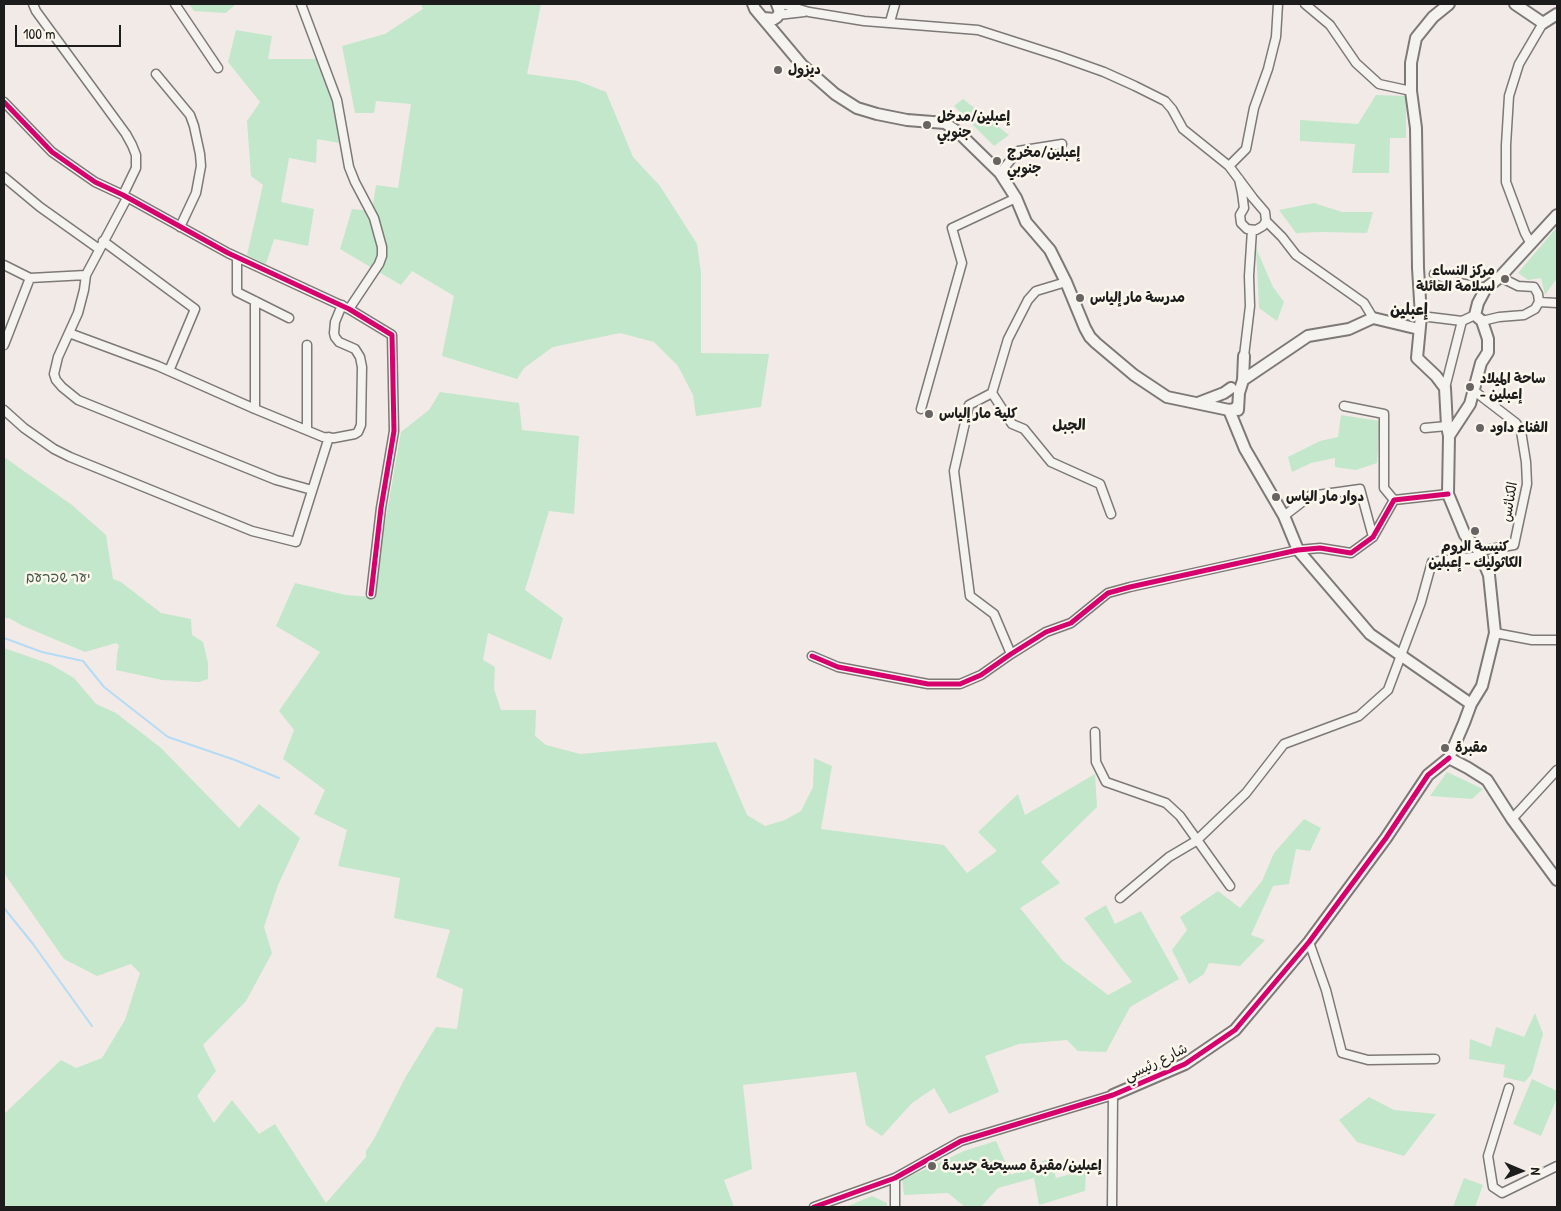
<!DOCTYPE html>
<html>
<head>
<meta charset="utf-8">
<style>
	body { margin:0 }
	#map { position:relative; width:1561px; height:1211px; overflow:hidden; background:#f2eae7; font-family:"Patrick Hand",sans-serif }
	canvas { display:block }
	.frame { position:absolute; inset:0; border:5px solid #1c1c1c; pointer-events:none }
	.north { position:absolute; left:1496px; top:1146px; width:50px; height:50px; -webkit-text-stroke:4px #fbf7ec; paint-order:stroke; rotate:91deg; font-size:14px; font-weight:700; line-height:20px; text-align:center; color:#1c1c1c }
	.north::after { content:''; display:block; margin:auto; width:18px; height:22px; background:#1c1c1c; clip-path:polygon(50% 0,100% 100%,50% 72%,0 100%) }
	.scale { position:absolute; left:15px; top:25px; width:106px; height:22px; box-sizing:border-box; border:2px solid #1c1c1c; border-top:0; padding-left:6px; font-size:15px; line-height:18px; white-space:nowrap; color:#1c1c1c; -webkit-text-stroke:4px #fbf7ec; paint-order:stroke }
</style>
</head>
<body>
<div id="map">
<canvas width="1561" height="1211"></canvas>
<div class="frame"></div>
<div class="north">N</div>
<div class="scale">100 m</div>
</div>
<script>
const ctx = document.querySelector('canvas').getContext('2d');
ctx.lineJoin = 'round';
function fillPath(path, color) {
  ctx.fillStyle = color;
  ctx.fill(path, 'evenodd');
}
function shape(rows) {
  const path = new Path2D();
  for (const r of rows) {
    path.moveTo(r[0], r[1]);
    for (let i = 2; i < r.length; i += 2) path.lineTo(r[i], r[i + 1]);
  }
  return path;
}
function strokePath(path, color, width, dash) {
  ctx.strokeStyle = color;
  ctx.lineWidth = width;
  ctx.lineCap = dash ? 'butt' : 'round';
  ctx.setLineDash(dash || []);
  ctx.stroke(path);
}
function drawText(font, color, halo, rows, align = 'center') {
  ctx.font = font + ' "Patrick Hand","Playpen Sans Arabic","Playpen Sans Hebrew",sans-serif';
  ctx.lineWidth = 5;
  ctx.setLineDash([]);
  ctx.textBaseline = 'middle';
  ctx.strokeStyle = halo;
  ctx.fillStyle = color;
  for (const [text, x, y, turn = 0] of rows) {
    ctx.save();
    ctx.translate(x, y);
    ctx.rotate((+turn || 0) * Math.PI / 180);
    ctx.textAlign = isNaN(turn) ? turn : align;
    if (halo) ctx.strokeText(text, 0, 0);
    ctx.fillText(text, 0, 0);
    ctx.restore();
  }
}
fillPath(shape([
	[189,4,236,4,226,13,194,11],
	[421,4,541,4,527,74,578,81,606,92,633,157,660,186,697,244,701,273,701,353,769,354,761,407,696,416,693,395,678,366,654,342,620,333,553,347,524,368,517,379,442,356,454,296,412,271,401,285,340,249,352,209,372,211,376,185,398,188,411,104,376,101,374,113,355,113,342,46,385,34,423,9],
	[236,30,272,36,268,59,319,59,325,71,345,144,317,139,316,163,289,158,281,202,314,209,308,246,274,239,266,264,247,255,263,185,251,176,247,121,260,102,228,62],
	[1376,95,1406,96,1406,138,1390,138,1389,173,1352,173,1355,144,1300,141,1300,120,1358,124],
	[963,99,1009,135,994,146,954,106],
	[1314,203,1342,212,1373,212,1367,233,1321,232,1296,233,1279,210],
	[1557,227,1557,278,1545,295,1541,278,1528,280,1518,273],
	[1256,248,1273,287,1284,302,1277,321,1259,308],
	[440,392,519,403,522,430,579,436,574,514,549,511,525,590,563,618,551,660,488,633,483,660,495,667,494,689,501,710,536,710,535,736,546,745,580,754,716,742,747,815,765,826,785,820,801,811,813,787,814,758,832,766,821,829,944,845,967,873,997,851,978,832,1018,794,1025,815,1095,774,1097,807,1041,862,1060,883,1020,908,1063,961,1108,995,1132,982,1084,918,1106,905,1115,924,1141,911,1179,979,1130,1007,1106,1052,1078,1051,1067,1040,1019,1044,985,1056,999,1092,949,1114,934,1088,912,1103,882,1136,866,1125,856,1072,743,1085,752,1169,724,1180,734,1207,4,1207,4,1114,61,1060,76,1068,102,1058,125,1020,140,973,131,964,97,976,64,959,4,873,4,648,50,664,74,678,96,704,116,713,161,748,239,828,259,804,300,838,278,885,264,927,272,953,246,1001,203,1045,216,1071,197,1096,214,1123,232,1100,259,1134,275,1124,326,1203,366,1157,366,1151,374,1139,405,1078,436,1027,457,1029,463,989,436,977,450,930,394,918,400,878,338,866,347,830,314,814,325,790,283,759,294,730,279,711,320,652,276,626,295,583,346,595,372,597,401,432,429,410],
	[1341,415,1380,421,1377,463,1356,470,1335,467,1335,458,1311,463,1292,472,1288,457,1320,441,1338,437],
	[4,457,72,505,106,535,113,579,121,582,161,613,191,619,192,635,203,642,208,663,208,679,199,682,162,680,116,670,117,655,119,645,116,643,85,652,23,626,9,618,4,618],
	[1447,772,1483,789,1472,799,1430,796],
	[1304,819,1321,828,1310,851,1296,849,1289,884,1273,886,1251,935,1265,940,1240,966,1209,963,1204,974,1189,984,1172,950,1187,930,1180,917,1218,891,1240,908,1262,881,1274,853],
	[1535,1013,1543,1034,1532,1073,1525,1082,1503,1077,1505,1065,1469,1059,1470,1039,1491,1047,1496,1027,1524,1037],
	[1532,1079,1557,1091,1557,1098,1541,1136,1513,1124],
	[1369,1097,1394,1110,1436,1114,1404,1156,1357,1142,1339,1120],
	[996,1141,1011,1175,1050,1158,1056,1178,1086,1170,1085,1191,1039,1205,1034,1178,998,1188,981,1207,965,1207,948,1193,904,1195,902,1180,964,1151],
	[1464,1178,1483,1185,1475,1207,1453,1207],
	[872,1196,887,1203,887,1207,846,1207]
]), '#c3e7ca');
strokePath(shape([
	[4,638,42,652,83,661,104,687,168,737,235,760,279,778],
	[4,908,33,944,92,1026]
]), '#b5dbf5', 2);
const street = shape([
	[33,4,36,11,126,134,132,145,136,155,136,168,123,195],
	[175,4,218,68],
	[301,4,337,100,349,167,355,182,374,218,382,247,382,256,379,264,349,309],
	[782,4,809,12,864,21,978,30,1059,56,1104,72,1135,86,1165,101,1172,109,1183,129,1229,166,1253,198,1265,212,1266,221,1263,226,1256,230,1247,229,1241,223,1240,215,1244,208,1242,193,1239,179],
	[1305,4,1330,25,1356,63,1379,84,1411,91],
	[778,15,804,12],
	[890,22,895,4],
	[156,74,190,115,194,126,200,154,201,166,196,193,180,227],
	[4,102,52,152,95,182,123,195,228,253,349,309,392,335,394,431,381,508,371,594],
	[1229,166,1246,149,1254,108,1268,69,1276,37,1278,4],
	[1000,173,1018,151,1062,144],
	[4,177,40,207,99,249],
	[127,198,86,275,84,290,78,313,58,357,54,374,56,380,62,387,78,400,276,480,312,490],
	[1266,221,1282,237,1296,255,1364,303,1373,318],
	[103,241,195,309,169,371],
	[1531,244,1525,233,1506,182,1506,145,1509,96,1519,64,1543,23],
	[237,257,237,292,289,318],
	[4,265,30,278,86,275],
	[1434,274,1459,283,1486,288],
	[1500,277,1518,286,1534,287,1538,294,1539,302],
	[1066,282,1036,291,1028,300,1008,339,992,393,1012,424,1024,429,1051,462,1100,484,1111,514],
	[1421,316,1462,321,1475,315],
	[1482,321,1499,317,1524,315,1535,309,1539,302,1557,303],
	[69,333,158,366,255,409,323,437,334,438,355,434,358,432,361,425,362,367,360,357,355,349,339,342,335,337,334,333,335,322,342,305],
	[4,345,30,278],
	[307,345,307,430],
	[1244,356,1250,306,1249,276,1252,230],
	[1445,388,1462,321],
	[1473,390,1516,423,1521,431,1526,462,1527,484,1514,545,1479,551],
	[992,393,969,405,954,471,970,596,994,614,1011,654],
	[1344,406,1384,414,1384,488,1394,500],
	[255,409,255,301],
	[921,409,962,263,952,228,1016,198],
	[4,410,24,428,54,449,70,457,252,531,296,542,329,437],
	[1425,428,1447,426],
	[1284,516,1310,496,1360,489,1373,537],
	[1495,633,1532,640,1557,640],
	[812,656,838,667,928,684,960,684,981,675,1011,654,1046,632,1071,623,1108,593,1130,587,1298,550,1320,548,1351,553,1373,537,1394,500,1448,494],
	[1095,732,1096,762,1106,782,1166,803,1180,816,1230,886],
	[1512,819,1557,770],
	[1120,898,1169,857,1196,841,1246,793,1284,744,1359,716,1388,690,1421,602,1432,562,1480,556],
	[1309,942,1326,990,1342,1053,1368,1060,1435,1059],
	[1509,1088,1488,1156,1493,1187,1502,1193,1557,1166],
	[814,1207,895,1178,961,1141,1113,1095,1112,1207],
	[895,1207,895,1178]
]);
const secondary = shape([
	[753,4,755,9,802,65,835,94,857,108,877,114,907,120,945,123,958,132,1000,173,1016,198,1026,222,1050,250,1066,282,1085,328,1090,337,1096,343,1134,375,1167,397,1229,410,1235,409,1238,405],
	[1515,4,1543,23,1557,14],
	[764,18,774,19,777,17,780,12,777,4],
	[1243,380,1308,336,1349,329,1373,318,1419,329],
	[1198,403,1224,393,1231,388],
	[1229,410,1245,449,1284,516,1298,550,1370,634,1471,704],
	[1238,410,1239,393,1243,380,1244,356],
	[1449,436,1447,426,1445,388,1436,376,1417,358,1421,316,1418,268,1416,128,1411,91,1411,63,1416,38,1433,17,1449,4],
	[1449,758,1468,768,1487,780,1512,819,1557,880],
	[1113,1095,1185,1064,1235,1030,1309,942,1386,838,1428,775,1449,758,1464,723,1471,704,1482,686,1495,633,1489,575,1479,551,1465,535,1448,494,1449,436,1470,404,1481,363,1488,352,1488,339,1482,321,1475,315,1478,303,1486,288,1500,277,1557,215]
]);
strokePath(street, '#7c7977', 11);
strokePath(secondary, '#7c7977', 14);
strokePath(street, '#f5f3f0', 8);
strokePath(secondary, '#f5f3f0', 10);
strokePath(shape([
	[4,102,52,152,95,182,123,195,228,253,349,309,392,335,394,431,381,508,371,594],
	[812,656,838,667,928,684,960,684,981,675,1011,654,1046,632,1071,623,1108,593,1130,587,1298,550,1320,548,1351,553,1373,537,1394,500,1448,494],
	[814,1207,895,1178,961,1141,1113,1095,1185,1064,1235,1030,1309,942,1386,838,1428,775,1449,758]
]), '#d6006c', 5);
for (const [x, y, r, color] of [
	[778,70,5,"#676463"],
	[927,125,5,"#676463"],
	[997,161,5,"#676463"],
	[1505,279,5,"#676463"],
	[1080,298,5,"#676463"],
	[1470,387,5,"#676463"],
	[929,414,5,"#676463"],
	[1480,428,5,"#676463"],
	[1276,497,5,"#676463"],
	[1475,531,5,"#676463"],
	[1445,748,5,"#676463"],
	[932,1166,5,"#676463"]
]) {
  const dot = new Path2D();
  dot.arc(x, y, r, 0, 2 * Math.PI);
  ctx.fillStyle = color;
  ctx.fill(dot);
  strokePath(dot, '#fbf7ec', 2);
}
drawText('bold 14px', '#1c1c1c', '#fbf7ec', [
	["ديزول",788,70],
	["إعبلين/مدخل",937,117],
	["جنوبي",937,133],
	["إعبلين/مخرج",1007,153],
	["جنوبي",1007,169],
	["مركز النساء",1495,271,"right"],
	["لسلامة العائلة",1495,287,"right"],
	["مدرسة مار إلياس",1090,298],
	["ساحة الميلاد",1480,379],
	["- إعبلين",1480,395],
	["كلية مار إلياس",939,414],
	["الفناء داود",1490,428],
	["دوار مار الياس",1286,497],
	["كنيسة الروم",1475,547,"center"],
	["الكاثوليك - إعبلين",1475,563,"center"],
	["مقبرة",1455,748],
	["إعبلين/مقبرة مسيحية جديدة",942,1166]
], 'left');
drawText('14px', '#1c1c1c', '#fbf7ec', [
	["الكنائس",1510,502,-80],
	["شارع رئيسي",1156,1063,-26]
]);
drawText('14px', '#425849', '#fbf7ec', [
	["יער שפרעם",58,578]
]);
drawText('bold 15px', '#1c1c1c', '#fbf7ec', [
	["الجبل",1069,426]
]);
drawText('bold 16px', '#1c1c1c', '#fbf7ec', [
	["إعبلين",1409,311]
]);
</script>
</body>
</html>
